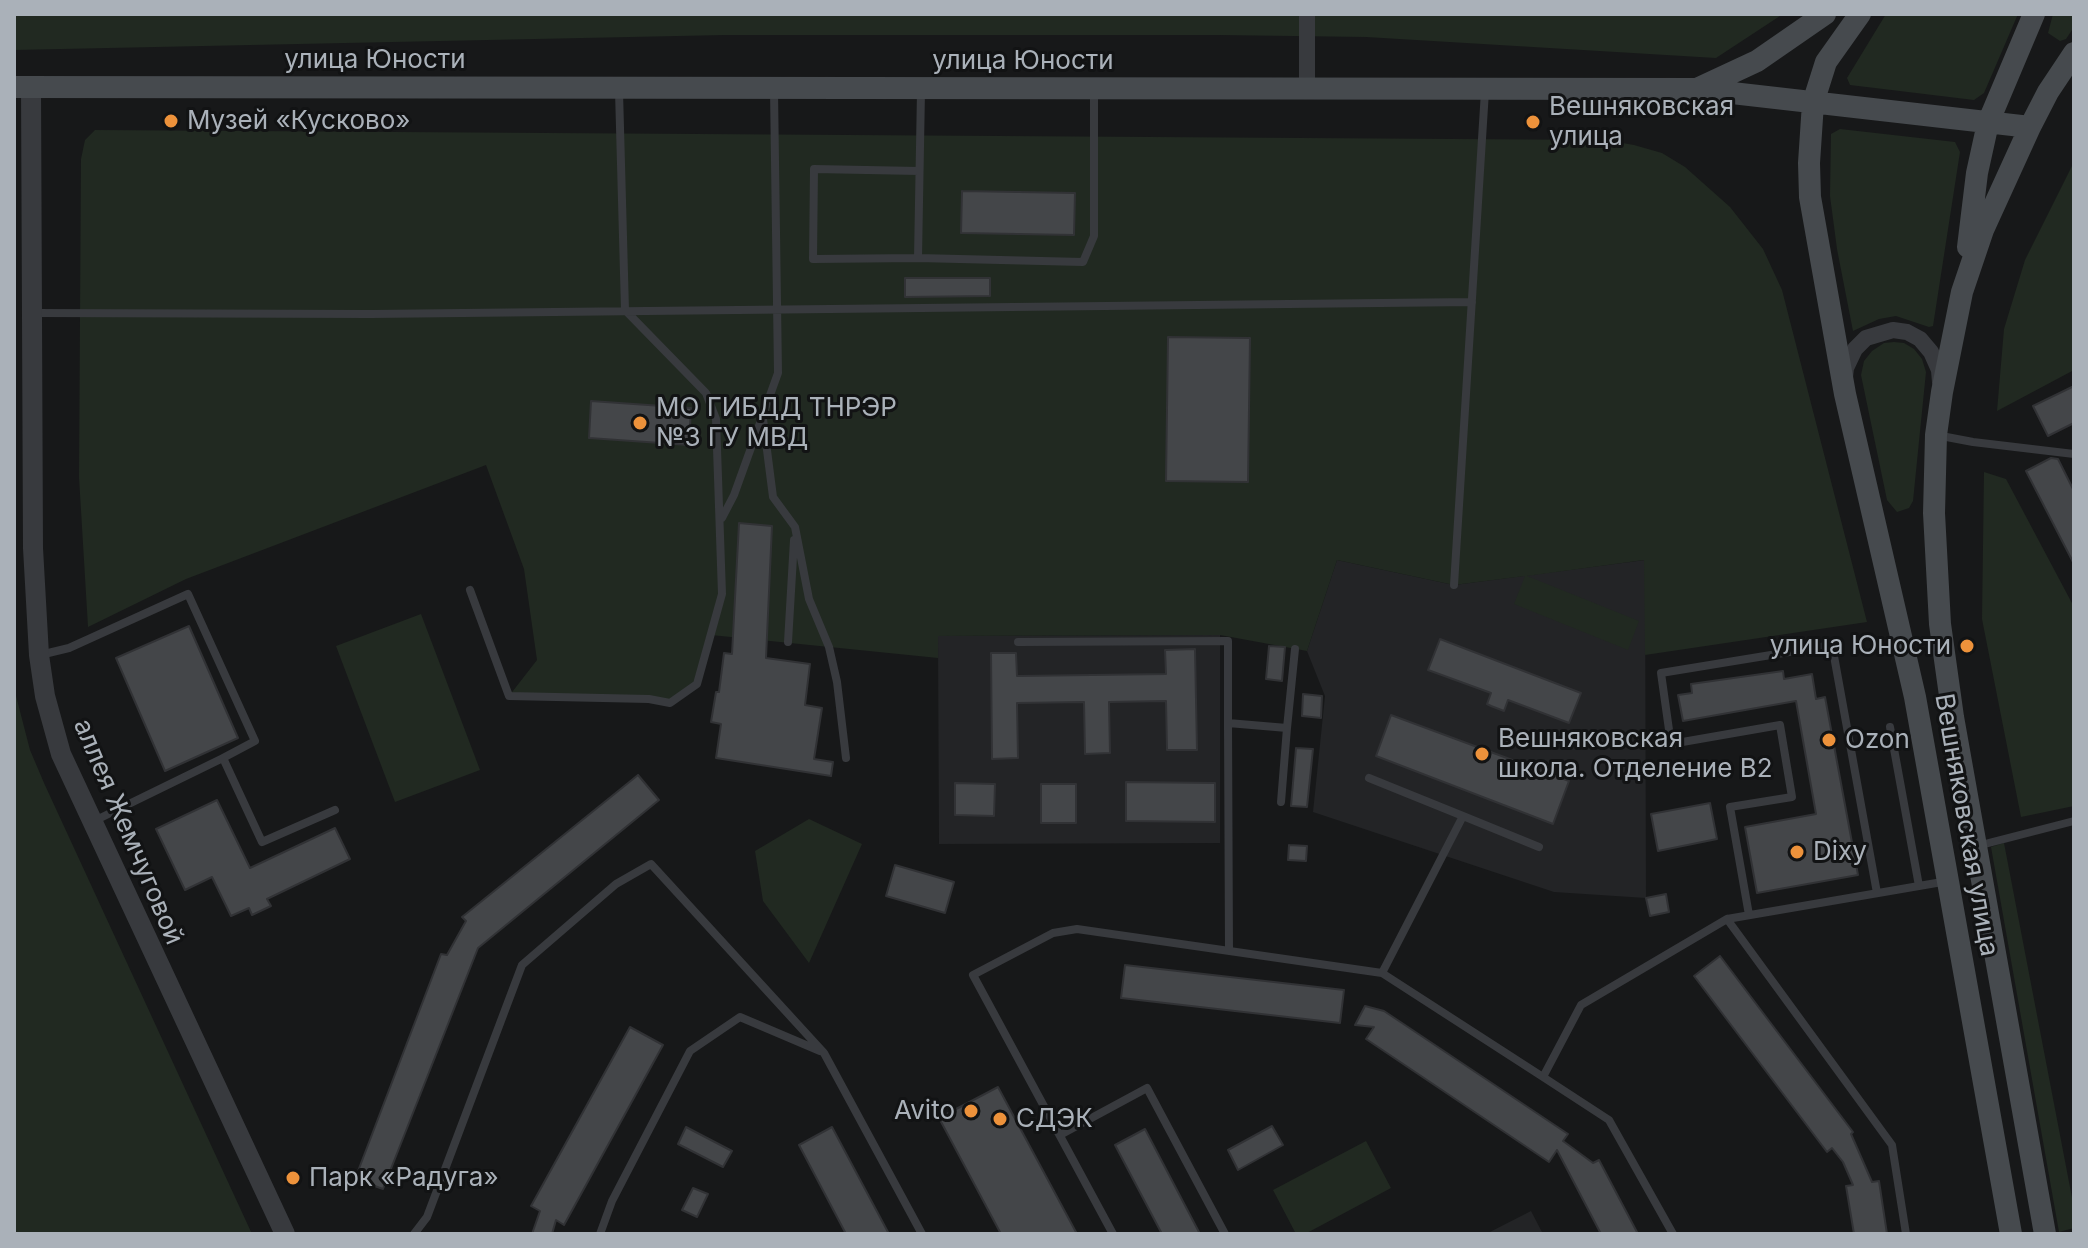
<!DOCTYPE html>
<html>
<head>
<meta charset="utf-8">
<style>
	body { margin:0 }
	#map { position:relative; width:2088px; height:1248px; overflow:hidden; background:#171819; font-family:Inter,sans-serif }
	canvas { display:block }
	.frame { position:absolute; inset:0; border:16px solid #aab1b9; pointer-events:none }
</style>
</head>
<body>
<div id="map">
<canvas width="2088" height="1248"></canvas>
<div class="frame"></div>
</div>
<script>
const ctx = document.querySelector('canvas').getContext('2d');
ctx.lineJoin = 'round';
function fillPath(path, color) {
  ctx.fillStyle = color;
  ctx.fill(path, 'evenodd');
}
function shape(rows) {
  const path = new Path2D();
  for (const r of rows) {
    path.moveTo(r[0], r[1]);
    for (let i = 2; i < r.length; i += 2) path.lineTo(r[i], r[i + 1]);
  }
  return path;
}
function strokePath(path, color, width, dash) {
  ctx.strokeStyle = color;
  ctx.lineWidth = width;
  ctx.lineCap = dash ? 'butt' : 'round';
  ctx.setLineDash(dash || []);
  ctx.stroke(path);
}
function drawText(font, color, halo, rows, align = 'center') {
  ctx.font = font + ' Inter,sans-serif';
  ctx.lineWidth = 6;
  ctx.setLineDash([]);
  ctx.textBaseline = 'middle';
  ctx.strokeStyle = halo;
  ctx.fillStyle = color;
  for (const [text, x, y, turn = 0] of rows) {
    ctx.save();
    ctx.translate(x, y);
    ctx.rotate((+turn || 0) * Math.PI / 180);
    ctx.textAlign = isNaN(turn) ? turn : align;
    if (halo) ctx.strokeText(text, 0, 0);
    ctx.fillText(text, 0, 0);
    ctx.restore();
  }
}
fillPath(shape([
	[1337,560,1454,585,1645,560,1646,898,1554,892,1313,812,1325,696,1307,651],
	[1220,635,1220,843,939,844,938,636],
	[1531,1211,1543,1234,1486,1234]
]), '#232426');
fillPath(shape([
	[14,14,1783,14,1716,58,1366,37,1219,35,725,35,14,50],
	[1886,14,2018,14,1984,93,1974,100,1850,85,1847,78],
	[2053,14,2074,14,2074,27,2066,39,2060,41,2048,33],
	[1840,129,1955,142,1960,152,1933,326,1929,327,1896,316,1879,319,1853,331,1837,249,1830,196,1831,134],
	[95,130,1605,140,1634,145,1662,153,1685,167,1730,207,1763,249,1782,290,1867,622,1645,655,1644,560,1527,576,1639,621,1628,650,1514,604,1525,576,1454,585,1337,560,1307,651,1220,635,938,636,938,658,711,635,697,684,670,703,509,696,537,660,524,569,486,465,186,579,88,627,79,477,81,159,85,140],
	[2074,162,2074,370,1997,411,2004,329,2025,260],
	[1894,342,1904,343,1914,349,1922,359,1926,372,1913,501,1909,508,1897,512,1887,500,1861,375,1864,361,1872,351,1884,343],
	[1984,472,2006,479,2074,607,2074,806,2021,817,1982,619],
	[421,614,480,770,395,802,336,646],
	[14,688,30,750,44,783,252,1234,14,1234],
	[809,819,862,844,809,963,763,901,755,851],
	[2004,843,2074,1208,2074,1228,2059,1232,1991,847],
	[1366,1141,1391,1188,1305,1234,1296,1234,1273,1190]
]), '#212921');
const building = shape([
	[962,191,1075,193,1074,235,961,233,962,191],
	[905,278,990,278,990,296,905,297,905,278],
	[1168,337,1250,338,1248,482,1166,481,1168,337],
	[2074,386,2074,423,2048,436,2033,406,2074,386],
	[591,401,691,408,689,445,589,438,591,401],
	[2051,458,2058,459,2074,491,2074,564,2026,471,2051,458],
	[739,523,772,526,766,658,810,664,805,705,822,708,814,759,833,762,831,776,716,758,721,724,711,722,716,692,719,692,724,653,732,654,739,523],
	[189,626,238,738,165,771,116,658,189,626],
	[1440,639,1581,693,1569,723,1508,700,1504,711,1491,706,1487,704,1491,693,1428,670,1440,639],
	[1269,646,1285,647,1282,681,1266,679,1269,646],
	[1195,649,1197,750,1167,750,1166,701,1109,702,1110,753,1085,754,1084,702,1017,703,1018,758,992,759,991,653,1016,653,1017,676,1166,674,1165,650,1195,649],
	[1783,671,1784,679,1812,674,1816,699,1825,697,1858,875,1757,893,1745,827,1816,814,1796,701,1683,721,1678,695,1692,693,1691,684,1783,671],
	[1303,694,1322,696,1321,718,1302,716,1303,694],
	[1391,715,1569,781,1553,824,1376,756,1391,715],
	[1296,748,1313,749,1307,807,1291,806,1296,748],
	[638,775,659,800,478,948,383,1189,355,1179,441,954,447,955,466,921,462,917,638,775],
	[1126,782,1215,783,1215,822,1126,821,1126,782],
	[955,783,995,784,994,816,955,815,955,783],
	[1041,784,1076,784,1076,823,1041,823,1041,784],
	[217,800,250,868,335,828,350,859,267,899,271,906,252,915,249,908,231,916,212,877,185,890,156,829,217,800],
	[1710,803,1717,839,1658,851,1651,814,1710,803],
	[1289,845,1307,846,1306,861,1288,860,1289,845],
	[895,865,954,882,945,913,886,896,895,865],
	[1666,894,1669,912,1650,916,1646,898,1666,894],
	[1720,956,1853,1132,1851,1134,1872,1182,1879,1181,1887,1234,1854,1234,1846,1186,1853,1185,1843,1162,1832,1148,1827,1152,1694,976,1720,956],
	[1125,965,1344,990,1340,1023,1121,998,1125,965],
	[1365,1006,1384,1011,1568,1134,1563,1141,1593,1163,1599,1160,1638,1234,1601,1234,1557,1150,1549,1162,1366,1039,1374,1027,1355,1025,1365,1006],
	[630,1027,663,1045,564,1225,556,1220,552,1234,532,1234,540,1211,531,1206,630,1027],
	[998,1087,1077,1234,1001,1234,939,1118,998,1087],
	[1272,1126,1283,1145,1238,1170,1228,1150,1272,1126],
	[686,1127,732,1151,723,1167,678,1144,686,1127],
	[832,1127,889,1234,846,1234,799,1145,832,1127],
	[1145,1129,1200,1234,1162,1234,1115,1145,1145,1129],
	[693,1188,708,1194,697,1217,682,1210,693,1188]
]);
fillPath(building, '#444649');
strokePath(building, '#313235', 2);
strokePath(shape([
	[921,91,918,258,1083,262,1094,236,1094,90],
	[918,258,813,259,814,169,919,171],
	[33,313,371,314,1472,302],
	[763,419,773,497,795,527,809,599,829,647,837,682,846,758],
	[1936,435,1973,442,2074,454],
	[722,518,734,495,778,373,774,90],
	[1454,585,1485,91],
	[470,590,509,696,649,699,670,703,697,684,722,594,716,419,706,393,625,310,619,91],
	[788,642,794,540],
	[1018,642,1228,641,1228,723],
	[40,655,69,648,188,594,255,741,223,758],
	[1890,727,1919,886],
	[1369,778,1463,816,1382,973],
	[1281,802,1287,728],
	[1463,816,1539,847],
	[92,822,223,758,262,842,335,810],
	[1977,846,2074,821],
	[1749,915,1730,807,1792,797,1780,725,1671,744,1661,673,1832,645,1877,893],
	[1727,919,1892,1145,1906,1234],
	[1229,951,1228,723,1287,728,1295,649],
	[1543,1077,1609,1120,1673,1234],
	[1060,1135,1147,1088,1225,1234],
	[414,1234,427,1217,522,965,616,884,651,864,824,1053,922,1234],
	[600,1234,612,1201,690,1051,740,1017,820,1051],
	[1113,1234,973,975,1053,933,1077,929,1382,973,1543,1077,1581,1005,1727,919,1948,881]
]), '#383a3e', 8);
strokePath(shape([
	[1307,14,1307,89],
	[1845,377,1846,368,1855,349,1866,338,1893,330,1907,332,1920,339,1931,352,1939,370,1940,382]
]), '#383a3e', 16);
strokePath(shape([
	[31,87,33,548,39,655,45,696,61,754,285,1234]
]), '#383a3e', 20);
strokePath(shape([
	[1860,14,1826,62,1813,103,1809,163,1810,197,1845,394,1915,697,2011,1234],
	[14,87,1697,89,2030,127],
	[1699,88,1757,61,1825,14],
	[1968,247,1977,173,1988,123,2034,14],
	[2045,1234,1953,717,1940,624,1934,513,1936,435,1942,392,1962,292,1983,230,2030,127,2048,92,2074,53]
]), '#464a4e', 22);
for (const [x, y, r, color] of [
	[171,121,8,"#ed923b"],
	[1533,122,8,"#ed923b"],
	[640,423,8,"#ed923b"],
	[1967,646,8,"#ed923b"],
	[1829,740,8,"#ed923b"],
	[1482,754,8,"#ed923b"],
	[1797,852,8,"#ed923b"],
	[971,1111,8,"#ed923b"],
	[1000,1119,8,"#ed923b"],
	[293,1178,8,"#ed923b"]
]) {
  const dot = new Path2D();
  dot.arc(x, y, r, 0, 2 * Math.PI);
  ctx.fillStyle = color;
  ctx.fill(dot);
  strokePath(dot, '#121314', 3);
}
drawText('26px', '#aab1b9', '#121314', [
	["улица Юности",375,60],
	["улица Юности",1023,61],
	["Вешняковская улица",1966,825,80],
	["аллея Жемчуговой",128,832,67]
]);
drawText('26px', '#aab1b9', '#121314', [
	["Вешняковская",1549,107],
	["улица",1549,137],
	["Музей «Кусково»",187,121],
	["МО ГИБДД ТНРЭР",656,408],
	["№3 ГУ МВД",656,438],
	["улица Юности",1951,646,"right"],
	["Вешняковская",1498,739],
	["школа. Отделение В2",1498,769],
	["Ozon",1845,740],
	["Dixy",1813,852],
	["Avito",955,1111,"right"],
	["СДЭК",1016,1119],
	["Парк «Радуга»",309,1178]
], 'left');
</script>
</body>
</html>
